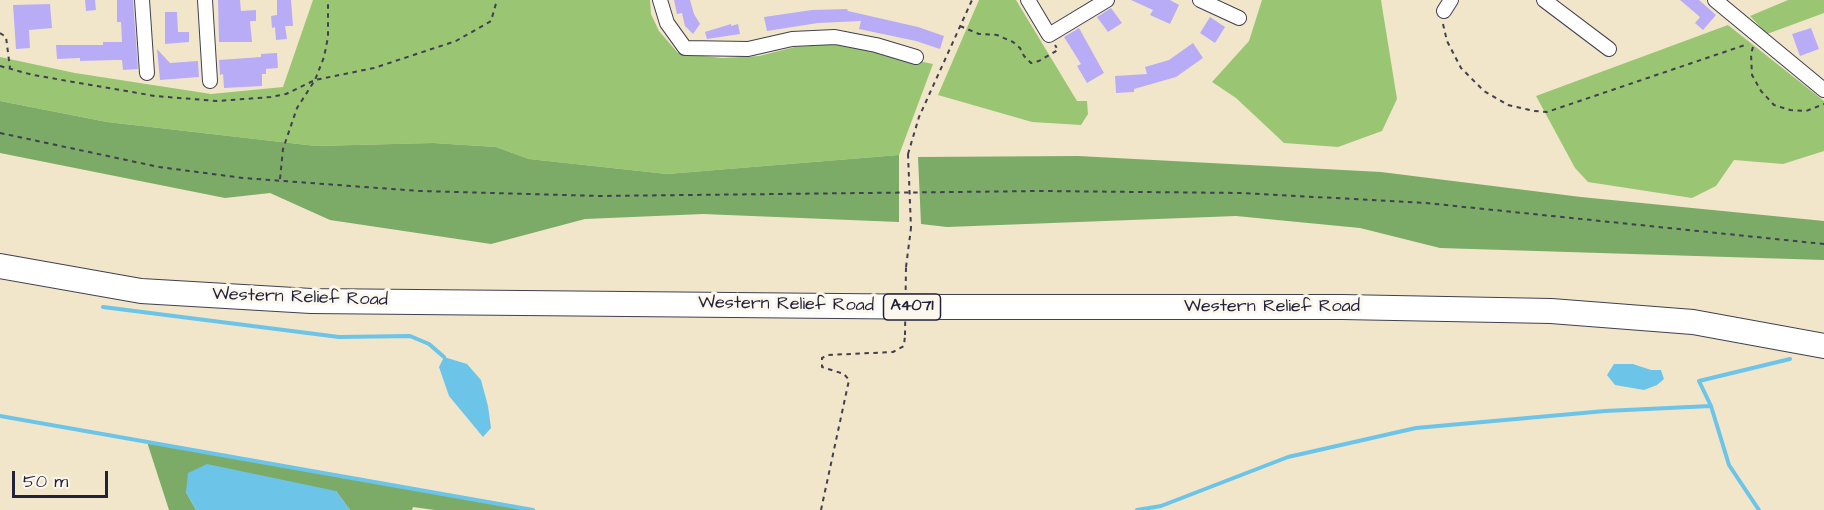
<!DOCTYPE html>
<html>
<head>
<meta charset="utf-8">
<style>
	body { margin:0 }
	#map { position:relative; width:1824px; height:510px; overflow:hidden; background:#f1e6ca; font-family:"Architects Daughter",sans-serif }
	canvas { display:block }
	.scale { position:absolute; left:12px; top:471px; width:96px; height:27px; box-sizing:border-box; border:3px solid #22223b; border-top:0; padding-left:8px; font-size:18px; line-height:21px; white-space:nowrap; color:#22223b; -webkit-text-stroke:4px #fbf7ec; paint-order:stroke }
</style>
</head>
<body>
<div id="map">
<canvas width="1824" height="510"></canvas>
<div class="scale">50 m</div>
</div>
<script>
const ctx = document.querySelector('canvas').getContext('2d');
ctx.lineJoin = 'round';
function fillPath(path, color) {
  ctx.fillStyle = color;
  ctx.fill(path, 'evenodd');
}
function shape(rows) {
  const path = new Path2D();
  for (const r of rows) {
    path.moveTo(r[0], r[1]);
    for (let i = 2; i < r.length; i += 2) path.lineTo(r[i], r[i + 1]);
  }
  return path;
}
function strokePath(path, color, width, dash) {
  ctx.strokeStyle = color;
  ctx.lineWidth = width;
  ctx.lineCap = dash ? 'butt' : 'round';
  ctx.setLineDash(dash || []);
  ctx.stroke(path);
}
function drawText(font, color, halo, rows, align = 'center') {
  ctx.font = font + ' "Architects Daughter",sans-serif';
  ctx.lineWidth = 6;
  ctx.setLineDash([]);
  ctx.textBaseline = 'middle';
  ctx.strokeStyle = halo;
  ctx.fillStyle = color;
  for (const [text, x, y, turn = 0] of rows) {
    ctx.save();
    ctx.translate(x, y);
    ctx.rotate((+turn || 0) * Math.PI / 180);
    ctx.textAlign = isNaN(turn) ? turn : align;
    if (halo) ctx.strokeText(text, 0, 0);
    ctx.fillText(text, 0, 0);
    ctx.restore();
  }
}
fillPath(shape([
	[313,0,650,0,651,14,659,31,678,53,722,58,759,56,795,47,839,44,933,64,899,155,667,174,529,159,496,147,433,143,316,146,107,122,0,101,0,57,75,73,211,94,283,87],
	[979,0,1016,0,1077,101,1087,101,1088,114,1081,125,1032,122,938,95],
	[1262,0,1381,0,1397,99,1382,131,1338,147,1284,143,1236,98,1212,82,1249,41],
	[1788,0,1824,0,1824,13,1767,34,1750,16],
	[1728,25,1824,101,1824,151,1783,164,1734,160,1716,186,1692,198,1588,182,1575,168,1536,96]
]), '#9ac674');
fillPath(shape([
	[0,101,107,122,316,146,433,143,496,147,529,159,667,174,899,155,899,222,703,214,585,219,491,244,330,220,270,193,225,198,0,153],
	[1078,156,1381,172,1581,197,1824,221,1824,260,1440,248,1360,228,1236,216,947,227,921,224,918,157],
	[147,442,514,506,530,510,435,510,413,507,412,510,350,510,336,491,186,492,196,510,169,510]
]), '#7bab66');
fillPath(shape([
	[444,357,467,364,481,380,488,406,491,428,483,437,449,396,439,367],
	[1614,364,1633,364,1651,370,1661,370,1664,379,1657,385,1644,390,1615,385,1607,375],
	[207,464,336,491,350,510,196,510,186,492,188,473]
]), '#6cc4e9');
strokePath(shape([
	[103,307,339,337,410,336,429,344,444,357],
	[1711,406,1729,465,1759,510],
	[0,416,533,510],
	[1137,510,1161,506,1288,457,1416,428,1605,411,1711,406,1699,381,1790,359]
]), '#6cc4e9', 4);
fillPath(shape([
	[85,0,95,0,96,10,86,11],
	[117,0,133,0,138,69,123,70,122,60,116,60,80,61,80,58,57,59,56,45,103,45,103,42,122,42,121,22,117,22],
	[218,0,240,0,241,11,256,10,256,21,250,21,252,42,219,42],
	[277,0,291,0,293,26,285,26,287,39,276,40,275,27,272,28,271,16,277,15],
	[674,0,690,0,694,14,700,24,693,34,685,26,682,13,677,14],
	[1131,0,1170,0,1179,5,1170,24,1150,15,1153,10],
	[1680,0,1699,0,1716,15,1703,30,1695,23,1700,17],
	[50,4,52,28,29,30,30,48,16,49,13,5],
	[1111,8,1122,23,1108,32,1097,17],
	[847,9,848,11,918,27,944,36,940,49,916,41,859,29,861,21,818,23,767,31,764,17,812,10],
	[165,12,177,12,178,32,189,32,189,42,165,44],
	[1210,17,1225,27,1215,43,1200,33],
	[731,24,731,26,738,24,740,34,707,39,705,32],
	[1079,28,1104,73,1087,83,1077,66,1081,64,1064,37],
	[1811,28,1819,49,1800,56,1792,34],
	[1193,43,1203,58,1176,77,1134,89,1134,92,1116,93,1115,76,1147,74,1145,67,1169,60],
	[157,49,170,63,198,61,199,77,160,80],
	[277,53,278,68,266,69,266,74,262,74,262,86,224,88,223,74,220,75,219,60,261,57,261,54]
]), '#b9acf6');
const street = shape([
	[142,0,147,73],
	[205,0,210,81],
	[660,0,667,23,685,48,748,49,792,39,835,37,876,45,916,57],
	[1028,0,1049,35,1107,0],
	[1200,0,1239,18],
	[1544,0,1609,49],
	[1715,0,1824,90],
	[1444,11,1451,0]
]);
const highway = shape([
	[0,266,141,291,311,301,944,307,1342,307,1551,311,1693,322,1824,346]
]);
strokePath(street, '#413f50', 16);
strokePath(highway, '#413f50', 26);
strokePath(shape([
	[1443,24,1447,41,1461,68,1484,91,1508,105,1534,111,1547,112,1748,44],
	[960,26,979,34,997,35,1013,42,1020,48,1024,56,1031,63,1039,61,1058,50,1055,45],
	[0,33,6,37,10,68],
	[1753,47,1751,54,1752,75,1761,91,1774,105,1790,110,1806,111,1824,104],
	[0,66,33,75,155,96,217,101,271,97,286,94,315,80,374,68,456,41,491,21,497,0],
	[0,133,159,167,243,178,419,191,599,196,1041,191,1242,193,1426,203,1824,244],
	[908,154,919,117,972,0],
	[280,179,283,149,297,108,315,80,324,57,328,37,328,0],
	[906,267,911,228],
	[821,510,849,380,844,374,822,367,822,358,828,355,893,352,904,346,905,335]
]), '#413f50', 2, [4.5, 4.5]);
strokePath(street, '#fff', 14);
strokePath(highway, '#fff', 24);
strokePath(shape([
	[908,154,911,228],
	[905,335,906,267]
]), '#413f50', 2, [4.5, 4.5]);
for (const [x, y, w] of [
	[912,307,57]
]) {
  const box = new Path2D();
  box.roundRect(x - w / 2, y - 13, w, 26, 4.5);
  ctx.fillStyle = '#fbf7ec';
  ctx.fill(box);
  strokePath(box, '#22223b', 1.5);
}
drawText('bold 16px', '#22223b', null, [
	["A4071",912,307]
]);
drawText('18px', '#22223b', '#fbf7ec', [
	["Western Relief Road",300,298,2],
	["Western Relief Road",786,305,1],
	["Western Relief Road",1272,307]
]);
</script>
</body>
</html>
